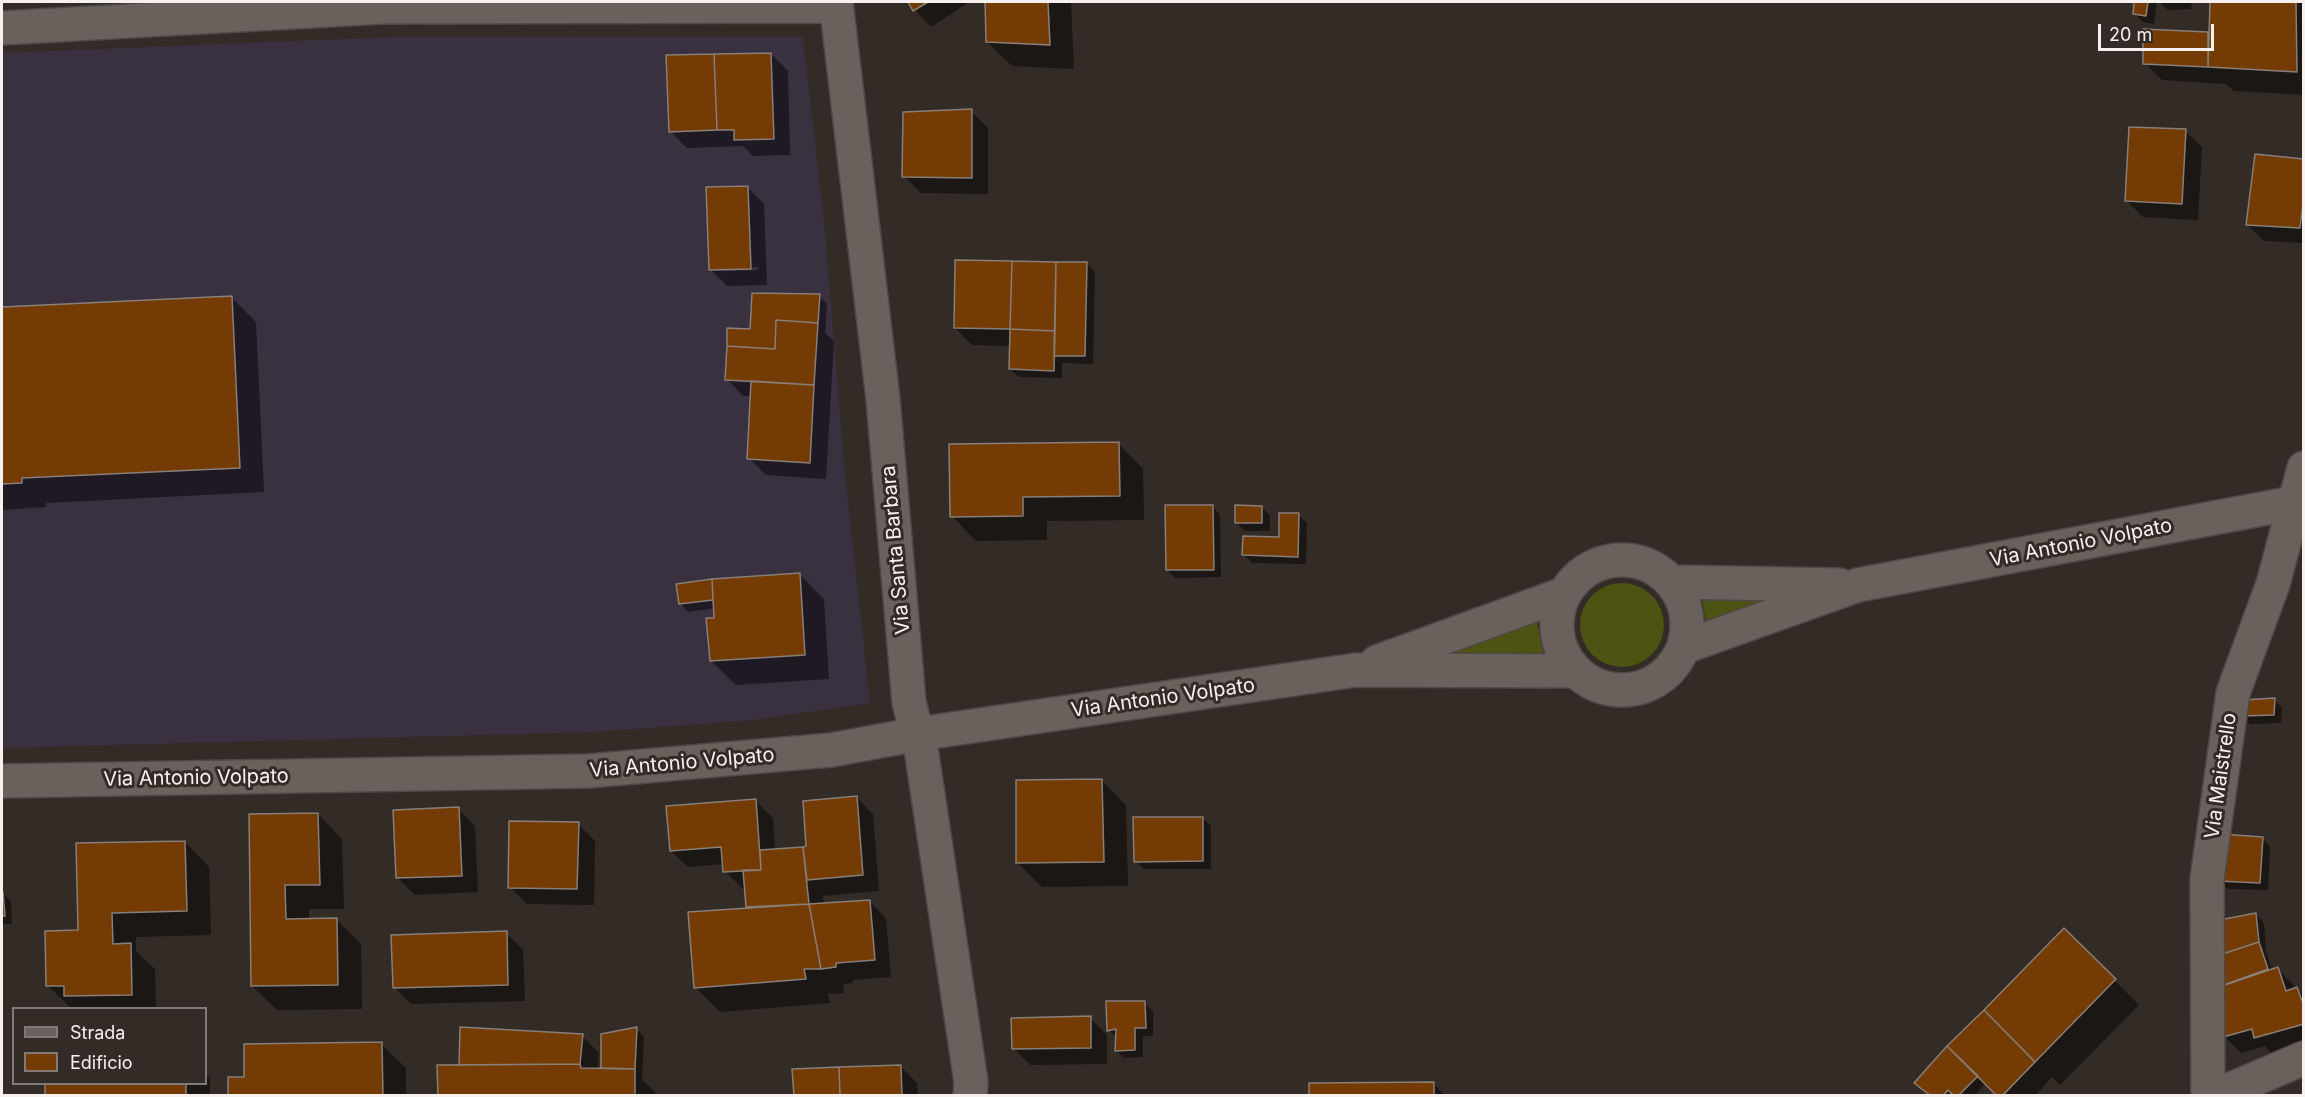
<!DOCTYPE html>
<html>
<head>
<meta charset="utf-8">
<style>
	body { margin:0 }
	#map { position:relative; width:2305px; height:1097px; overflow:hidden; background:#332b26; font-family:Inter,sans-serif }
	canvas { display:block }
	.frame { position:absolute; inset:0; border:3px solid #f6f1ee; pointer-events:none }
	.legend { position:absolute; left:12px; top:1007px; width:195px; height:78px; box-sizing:border-box; background:#332b26; border:2px solid #817a76; margin:0; padding:8px 10px; list-style:none; font-size:18px; color:#f6f1ee }
	.legend li { display:flex; align-items:center; gap:12px; height:30px }
	.legend b { width:30px; border:2px solid #817a76 }
	.scale { position:absolute; left:2098px; top:24px; width:116px; height:27px; box-sizing:border-box; border:3px solid #f6f1ee; border-top:0; padding-left:8px; font-size:18px; line-height:21px; white-space:nowrap; color:#f6f1ee; -webkit-text-stroke:4px #332b26; paint-order:stroke }
</style>
</head>
<body>
<div id="map">
<canvas width="2305" height="1097"></canvas>
<div class="frame"></div>
<ul class="legend">
<li><b style="height:8px;background:#6a615c"></b>Strada</li>
<li><b style="height:16px;background:#743b04"></b>Edificio</li>
</ul>
<div class="scale">20 m</div>
</div>
<script>
const ctx = document.querySelector('canvas').getContext('2d');
ctx.lineJoin = 'round';
function fillPath(path, color) {
  ctx.fillStyle = color;
  ctx.fill(path, 'evenodd');
}
function shape(rows) {
  const path = new Path2D();
  for (const r of rows) {
    if (r.length === 3) {
      path.moveTo(r[0] + r[2], r[1]);
      path.arc(r[0], r[1], r[2], 0, 2 * Math.PI);
      continue;
    }
    path.moveTo(r[0], r[1]);
    for (let i = 2; i < r.length; i += 2) path.lineTo(r[i], r[i + 1]);
  }
  return path;
}
function strokePath(path, color, width, dash) {
  ctx.strokeStyle = color;
  ctx.lineWidth = width;
  ctx.lineCap = dash ? 'butt' : 'round';
  ctx.setLineDash(dash || []);
  ctx.stroke(path);
}
function drawText(font, color, halo, rows, align = 'center') {
  ctx.font = font + ' Inter,sans-serif';
  ctx.lineWidth = 6;
  ctx.setLineDash([]);
  ctx.textBaseline = 'middle';
  ctx.strokeStyle = halo;
  ctx.fillStyle = color;
  for (const [text, x, y, turn = 0] of rows) {
    ctx.save();
    ctx.translate(x, y);
    ctx.rotate((+turn || 0) * Math.PI / 180);
    ctx.textAlign = isNaN(turn) ? turn : align;
    if (halo) ctx.strokeText(text, 0, 0);
    ctx.fillText(text, 0, 0);
    ctx.restore();
  }
}
fillPath(shape([
	[390,37,803,37,825,231,844,464,870,703,754,720,594,732,2,748,2,53]
]), '#393040');
fillPath(shape([
	[1622,625,42],
	[1701,593,1796,595,1707,629],
	[1537,622,1544,657,1448,654]
]), '#4d5312');
fillPath(shape([
	[910,2,969,2,931,27,915,10],
	[986,2,1071,2,1074,69,1012,66,987,42],
	[2135,2,2157,2,2154,24,2143,22,2135,14],
	[2159,2,2192,2,2191,9,2168,10],
	[2212,2,2304,2,2304,95,2234,91,2226,84,2162,80,2145,63,2208,33,2211,36],
	[771,54,788,71,790,155,753,156,743,146,687,148,670,131],
	[971,111,988,128,988,194,921,193,904,176],
	[2185,131,2202,147,2198,220,2143,217,2127,201],
	[2304,160,2304,243,2264,241,2247,224],
	[747,187,764,204,767,285,727,286,710,269],
	[758,267,758,270,724,271,724,268],
	[1087,264,1095,272,1093,364,1062,363,1062,378,1019,377,1010,369,1011,346,972,345,955,328],
	[819,296,827,304,825,333,834,341,826,479,766,475,749,458,752,396,743,396,727,379,751,330],
	[231,297,256,322,264,492,46,503,46,507,2,510,2,308],
	[1119,444,1143,469,1144,520,1047,521,1047,540,976,541,952,516],
	[1212,506,1220,515,1221,577,1175,578,1167,570],
	[1261,507,1270,515,1270,531,1245,531,1237,523],
	[1298,515,1307,523,1306,564,1252,563,1244,555,1280,539],
	[799,574,824,599,829,679,736,685,711,661,715,608,688,612,680,603,712,581],
	[2274,699,2282,708,2281,723,2250,724,2242,716],
	[1102,781,1126,805,1128,886,1042,887,1018,863],
	[856,797,873,814,879,891,823,896,824,905,869,901,886,918,891,977,853,980,853,983,843,984,844,993,828,994,830,1003,720,1012,695,987,751,909,748,906,746,888,742,888,725,871,724,864,688,867,671,851,756,801,773,818,775,850,808,848],
	[458,809,475,826,478,892,415,895,398,878],
	[318,814,342,839,344,909,309,909,309,920,337,920,361,944,362,1009,277,1010,252,986,250,815],
	[1203,818,1211,826,1211,869,1144,869,1135,861],
	[578,824,595,841,594,905,527,904,510,887],
	[2262,838,2270,846,2268,890,2228,889,2219,880],
	[185,842,209,867,211,935,136,937,136,951,155,969,156,1008,71,1008,47,985,79,932],
	[2,893,11,901,12,924,2,924],
	[2256,914,2264,923,2266,951,2272,970,2277,968,2304,996,2304,1045,2272,1054,2265,1046,2241,1053,2224,1036,2211,923],
	[2064,930,2139,1005,2060,1085,2052,1077,2035,1096,1999,1096,1986,1083,1974,1096,1930,1096,1924,1091,1916,1083],
	[506,933,523,950,525,1001,411,1004,394,987],
	[2,994,3,1026,2,1026],
	[1144,1003,1153,1011,1153,1036,1143,1036,1143,1057,1124,1058,1116,1050,1117,1038,1109,1030],
	[1090,1018,1107,1035,1107,1064,1030,1065,1013,1048],
	[636,1029,644,1037,642,1079,659,1096,439,1096,463,1067,582,1036,599,1053,597,1070,605,1070,603,1068],
	[381,1044,406,1068,406,1096,230,1096],
	[900,1066,917,1083,918,1096,795,1096],
	[206,1074,210,1078,210,1096,47,1096,47,1084,206,1084],
	[1433,1083,1445,1096,1310,1096]
]), '#0007');
const building = shape([
	[908,2,928,2,913,11,908,2],
	[985,2,1048,2,1050,45,986,42,985,2],
	[2134,2,2148,2,2146,16,2133,14,2134,2],
	[2210,2,2296,2,2297,72,2208,67,2210,2],
	[2143,29,2208,32,2208,67,2143,64,2143,29],
	[771,53,774,139,734,140,734,130,717,130,714,54,771,53],
	[714,54,717,130,669,132,666,55,714,54],
	[972,109,972,178,902,177,903,112,972,109],
	[2129,127,2186,129,2182,204,2125,201,2129,127],
	[2255,154,2304,159,2304,197,2300,228,2246,225,2255,154],
	[748,186,751,269,709,270,706,187,748,186],
	[955,260,1012,261,1010,329,954,328,955,260],
	[1012,261,1056,262,1055,331,1010,329,1012,261],
	[1056,262,1087,262,1085,356,1054,356,1056,262],
	[752,293,820,294,818,323,776,320,775,349,727,346,727,328,750,329,752,293],
	[232,296,240,468,22,478,22,483,2,484,2,307,232,296],
	[776,320,818,323,814,385,725,380,727,346,775,349,776,320],
	[1010,329,1055,331,1054,371,1009,369,1010,329],
	[751,381,814,385,810,463,747,459,751,381],
	[1119,442,1120,496,1023,497,1023,516,950,517,949,444,1119,442],
	[1165,505,1213,505,1214,570,1166,570,1165,505],
	[1235,505,1262,506,1262,523,1235,523,1235,505],
	[1279,513,1299,513,1298,557,1242,555,1243,536,1279,537,1279,513],
	[800,573,805,655,710,661,706,618,714,618,712,579,800,573],
	[712,579,713,600,679,604,676,584,712,579],
	[2275,698,2274,715,2241,716,2243,700,2275,698],
	[1102,779,1104,862,1016,863,1016,780,1102,779],
	[857,796,863,875,807,880,803,847,806,846,803,801,857,796],
	[756,799,761,870,723,872,721,847,670,851,666,806,756,799],
	[459,807,462,876,396,878,393,810,459,807],
	[318,813,320,885,285,885,286,919,337,918,338,985,251,986,249,814,318,813],
	[1133,817,1203,817,1203,861,1134,862,1133,817],
	[509,821,579,822,577,889,508,888,509,821],
	[2221,834,2263,837,2260,883,2218,881,2221,834],
	[185,841,187,911,112,913,113,944,131,943,132,995,64,996,64,986,46,986,45,931,78,930,76,843,185,841],
	[803,847,809,904,746,907,743,870,761,870,760,850,803,847],
	[2,892,3,892,5,916,2,916,2,892],
	[870,900,875,960,836,963,836,967,821,969,809,904,870,900],
	[809,904,821,969,804,969,806,979,694,988,688,912,809,904],
	[2256,913,2259,942,2213,957,2209,922,2256,913],
	[2064,928,2116,979,2035,1062,1984,1010,2064,928],
	[507,931,508,985,393,988,391,935,507,931],
	[2259,942,2268,969,2210,990,2213,957,2259,942],
	[2278,967,2286,991,2297,987,2304,1006,2304,1024,2254,1038,2252,1029,2223,1037,2210,990,2278,967],
	[1106,1001,1145,1001,1146,1028,1135,1028,1135,1050,1115,1051,1116,1029,1107,1031,1106,1001],
	[1984,1010,2035,1062,2002,1096,1997,1096,1947,1046,1984,1010],
	[1091,1016,1091,1048,1012,1049,1011,1018,1091,1016],
	[460,1027,583,1034,580,1064,459,1065,460,1027],
	[637,1027,635,1069,601,1068,601,1034,637,1027],
	[382,1042,383,1096,228,1096,228,1077,244,1077,244,1044,382,1042],
	[1947,1046,1978,1076,1958,1096,1954,1096,1948,1090,1943,1096,1931,1096,1914,1083,1947,1046],
	[580,1064,581,1068,635,1069,635,1096,438,1096,437,1065,580,1064],
	[901,1065,902,1096,840,1096,839,1067,901,1065],
	[839,1067,840,1096,794,1096,792,1069,839,1067],
	[1434,1082,1434,1096,1309,1096,1309,1083,1434,1082],
	[45,1084,186,1084,186,1096,45,1096,45,1084],
	[1088,1095,1173,1095,1173,1096,1088,1096,1088,1095]
]);
fillPath(building, '#743b04');
strokePath(building, '#887f79', 1.5);
const street = shape([
	[836,2,883,399,909,702,922,755,971,1082,970,1096],
	[2,28,383,7,836,6],
	[2208,1096,2207,879,2233,693,2273,584,2304,468],
	[2215,1096,2304,1058]
]);
const secondary = shape([
	[1622,625,65],
	[1673,582,1839,585],
	[1684,647,1858,585,2304,501],
	[1377,662,1564,594],
	[2,781,588,771,831,750,918,734,1356,670,1575,671]
]);
strokePath(street, '#4f4845', 36);
strokePath(secondary, '#4f4845', 36);
strokePath(street, '#6a615c', 33);
strokePath(secondary, '#6a615c', 33);
drawText('20px', '#f6f1ee', '#332b26', [
	["Via Antonio Volpato",2081,543,-11],
	["Via Santa Barbara",896,550,-95],
	["Via Antonio Volpato",1163,698,-8],
	["Via Antonio Volpato",682,763,-5],
	["Via Maistrello",2221,776,-82],
	["Via Antonio Volpato",196,778,-1]
]);
</script>
</body>
</html>
